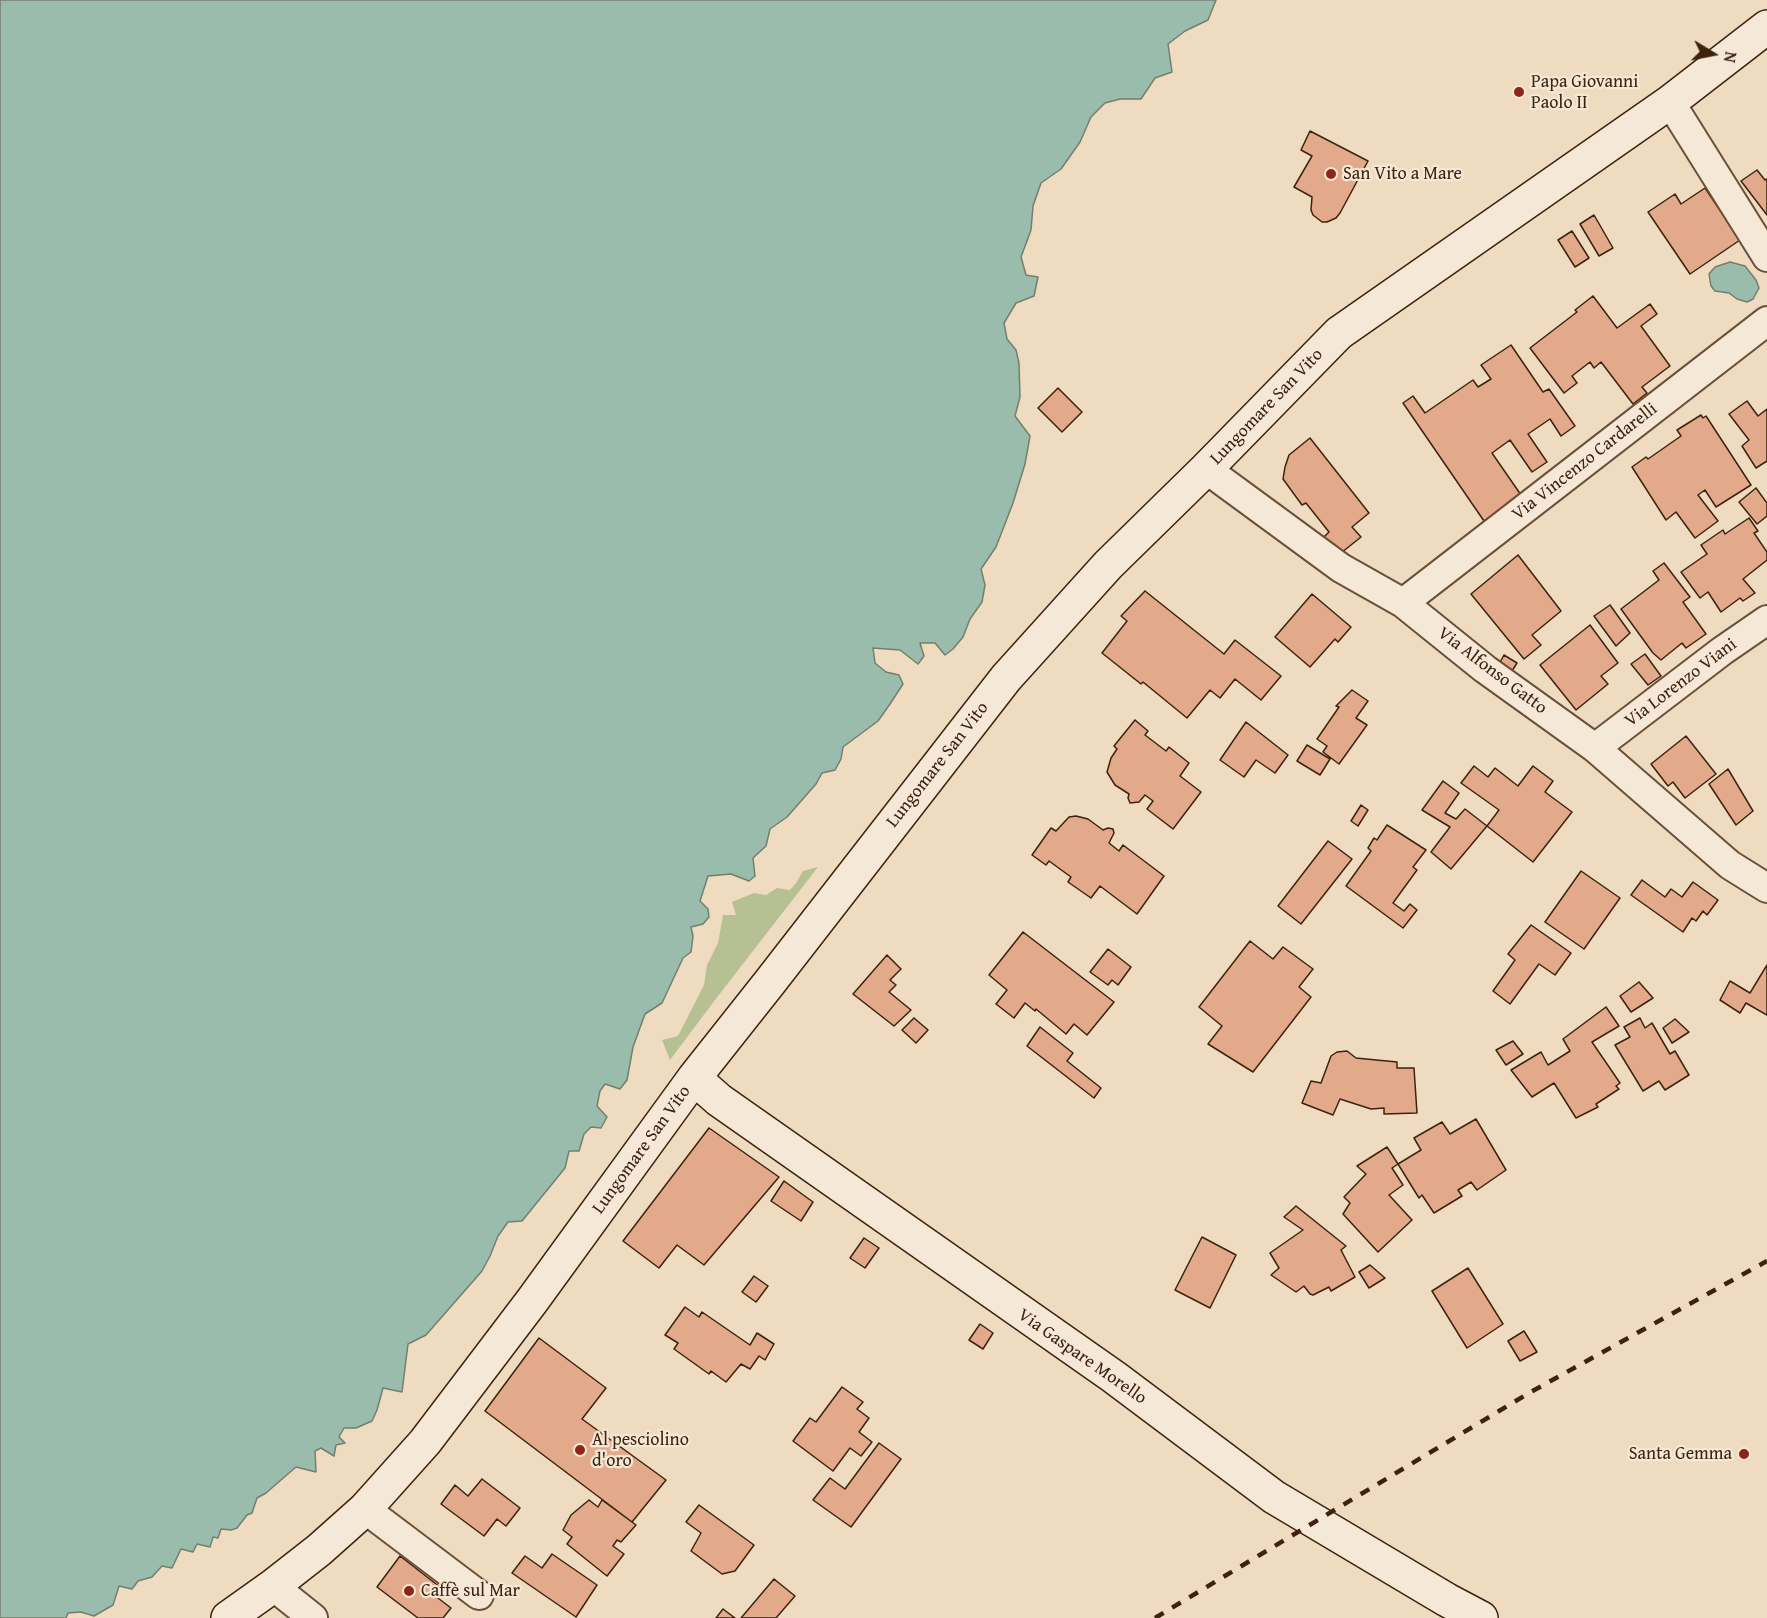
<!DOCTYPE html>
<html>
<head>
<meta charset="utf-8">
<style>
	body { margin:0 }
	#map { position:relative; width:1767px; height:1618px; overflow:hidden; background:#efdcc0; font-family:"Gentium Book Plus",serif }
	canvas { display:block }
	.north { position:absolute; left:1683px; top:24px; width:60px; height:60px; -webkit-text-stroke:4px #f5e8d6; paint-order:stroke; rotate:100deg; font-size:16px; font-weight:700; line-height:24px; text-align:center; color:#3d220d }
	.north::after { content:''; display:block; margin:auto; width:21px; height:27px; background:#3d220d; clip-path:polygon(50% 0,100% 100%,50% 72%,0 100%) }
</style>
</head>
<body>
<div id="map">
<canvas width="1767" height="1618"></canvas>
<div class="north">N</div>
</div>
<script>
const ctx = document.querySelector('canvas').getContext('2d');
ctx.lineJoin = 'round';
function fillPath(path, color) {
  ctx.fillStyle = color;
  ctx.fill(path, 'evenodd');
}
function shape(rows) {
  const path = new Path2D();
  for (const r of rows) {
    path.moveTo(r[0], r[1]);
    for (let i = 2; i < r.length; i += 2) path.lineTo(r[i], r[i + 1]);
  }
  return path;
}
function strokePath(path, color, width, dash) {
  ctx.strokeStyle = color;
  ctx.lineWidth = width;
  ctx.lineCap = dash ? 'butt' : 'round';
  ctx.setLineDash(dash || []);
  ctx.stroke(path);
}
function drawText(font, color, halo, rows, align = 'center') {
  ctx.font = font + ' "Gentium Book Plus",serif';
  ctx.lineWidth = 4.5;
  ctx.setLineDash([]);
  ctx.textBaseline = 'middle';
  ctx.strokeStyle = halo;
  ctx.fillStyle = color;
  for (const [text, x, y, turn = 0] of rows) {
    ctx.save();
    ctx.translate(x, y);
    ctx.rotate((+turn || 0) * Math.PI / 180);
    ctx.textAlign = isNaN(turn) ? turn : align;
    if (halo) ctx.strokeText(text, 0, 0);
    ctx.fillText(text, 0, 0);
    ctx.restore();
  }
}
fillPath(shape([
	[818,867,715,1000,670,1060,662,1040,678,1036,704,985,707,965,718,943,723,915,736,915,732,902,754,893,766,895,777,888,790,890,796,883,803,871]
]), '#b7c093');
const water = shape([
	[0,0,1216,0,1208,20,1185,31,1168,44,1172,72,1155,78,1141,99,1120,99,1105,103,1091,117,1080,142,1061,169,1041,183,1033,206,1031,230,1021,257,1026,275,1038,277,1034,296,1016,303,1004,323,1007,339,1016,350,1019,363,1020,397,1015,416,1030,436,1025,464,1013,503,996,547,981,569,985,585,982,602,970,619,963,637,953,649,945,655,935,643,920,643,924,656,918,664,900,650,873,648,875,663,886,672,899,675,903,684,890,704,878,721,843,747,841,759,835,770,822,773,816,784,787,817,770,829,766,846,753,858,755,876,749,881,731,874,708,876,700,901,708,909,709,917,703,924,691,927,693,936,691,952,683,958,662,1003,645,1014,633,1047,627,1080,620,1089,605,1084,600,1091,597,1106,607,1117,601,1128,591,1127,584,1134,579,1151,569,1151,565,1168,522,1221,508,1222,498,1236,490,1256,482,1271,426,1335,408,1344,402,1392,383,1388,377,1410,372,1421,356,1428,344,1428,339,1437,345,1443,336,1445,334,1456,321,1448,315,1451,316,1472,296,1467,266,1493,257,1498,252,1513,247,1515,237,1528,231,1530,221,1529,218,1538,213,1537,210,1547,197,1544,193,1552,181,1549,172,1568,162,1566,152,1577,138,1581,132,1589,119,1586,113,1605,94,1616,81,1612,68,1613,66,1618,0,1618,0,0],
	[1730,262,1745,266,1756,280,1759,288,1753,299,1747,302,1737,299,1729,293,1715,291,1711,286,1709,274,1715,267,1730,262]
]);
fillPath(water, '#9abcad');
strokePath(water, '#757e6d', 1.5);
const building = shape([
	[1310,131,1368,161,1340,213,1336,218,1327,222,1322,222,1313,215,1311,210,1312,197,1294,187,1312,156,1301,150,1310,131],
	[1757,170,1765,180,1767,179,1767,215,1741,181,1757,170],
	[1705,188,1740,240,1690,274,1648,212,1675,194,1681,204,1705,188],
	[1594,215,1613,248,1599,256,1580,224,1594,215],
	[1572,231,1589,258,1575,267,1558,240,1572,231],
	[1593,296,1617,328,1650,304,1657,314,1641,326,1670,366,1642,387,1647,393,1633,404,1601,362,1594,368,1590,362,1572,376,1577,383,1564,393,1530,348,1577,312,1575,310,1593,296],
	[1511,345,1543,392,1549,389,1575,426,1561,436,1550,419,1528,434,1547,462,1532,472,1510,440,1492,453,1521,495,1484,521,1403,403,1413,396,1425,413,1473,380,1478,387,1491,379,1481,365,1511,345],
	[1058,388,1082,412,1062,432,1038,408,1058,388],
	[1747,401,1758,416,1767,409,1767,461,1756,468,1742,446,1749,440,1729,414,1747,401],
	[1701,415,1703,418,1706,416,1751,485,1716,507,1705,490,1698,495,1718,521,1695,538,1676,512,1666,520,1632,467,1646,457,1648,459,1681,436,1677,430,1701,415],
	[1310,438,1369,513,1352,527,1361,537,1336,557,1319,542,1329,532,1306,503,1302,505,1283,479,1285,467,1289,455,1310,438],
	[1756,488,1767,503,1767,516,1757,524,1739,502,1756,488],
	[1749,518,1758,531,1754,533,1767,552,1767,560,1743,579,1755,593,1743,601,1740,598,1721,612,1708,592,1700,598,1681,572,1707,554,1701,545,1723,530,1725,534,1749,518],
	[1518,555,1561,611,1532,635,1541,645,1524,659,1471,594,1518,555],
	[1664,563,1690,597,1683,602,1706,634,1686,648,1682,643,1661,660,1653,653,1621,609,1659,580,1653,571,1664,563],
	[1145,591,1224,654,1235,640,1281,676,1261,700,1235,679,1220,698,1210,690,1187,718,1143,682,1141,684,1102,653,1127,621,1121,616,1145,591],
	[1312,594,1351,627,1338,642,1335,639,1310,667,1275,637,1312,594],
	[1610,605,1630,633,1616,646,1594,616,1610,605],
	[1590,625,1618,663,1601,676,1608,684,1576,710,1540,665,1590,625],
	[1645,654,1661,676,1648,685,1631,664,1645,654],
	[1504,655,1517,663,1512,671,1499,664,1504,655],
	[1352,690,1368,701,1356,718,1367,725,1339,764,1323,752,1327,746,1317,739,1339,707,1336,706,1352,690],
	[1135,720,1148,731,1145,735,1166,751,1169,747,1189,763,1180,776,1201,792,1173,829,1147,809,1153,801,1145,795,1139,802,1130,803,1128,798,1129,794,1115,785,1107,772,1111,758,1117,749,1114,746,1135,720],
	[1246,722,1288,755,1275,773,1256,760,1244,777,1220,760,1246,722],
	[1686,736,1716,774,1685,798,1673,782,1668,786,1651,764,1686,736],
	[1307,745,1330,759,1320,775,1297,761,1307,745],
	[1474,766,1488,777,1495,768,1518,786,1533,766,1553,781,1545,792,1572,812,1533,862,1487,826,1499,810,1461,783,1474,766],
	[1728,769,1753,811,1736,825,1709,784,1728,769],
	[1443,781,1459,793,1445,813,1456,819,1465,809,1487,826,1451,869,1431,852,1450,827,1422,810,1443,781],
	[1361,805,1368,810,1358,826,1351,821,1361,805],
	[1076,816,1088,819,1103,830,1108,828,1113,829,1114,833,1109,843,1119,851,1123,845,1164,876,1137,914,1100,886,1091,898,1068,882,1071,877,1049,861,1046,865,1032,855,1051,828,1056,831,1069,817,1076,816],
	[1387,825,1426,850,1413,867,1417,870,1393,903,1404,911,1410,904,1417,910,1403,928,1346,886,1371,851,1368,848,1374,838,1377,840,1387,825],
	[1328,841,1352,859,1301,924,1278,906,1328,841],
	[1581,871,1620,898,1584,949,1545,922,1581,871],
	[1642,880,1665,897,1671,889,1682,897,1693,882,1718,900,1707,915,1703,911,1696,921,1692,918,1683,932,1631,895,1642,880],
	[1531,925,1571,953,1555,975,1539,964,1510,1004,1493,991,1515,960,1508,954,1531,925],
	[1023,932,1114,1002,1087,1035,1074,1024,1066,1034,1036,1009,1035,1011,1025,1003,1014,1018,996,1004,1007,990,989,975,1023,932],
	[1250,941,1273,959,1283,947,1313,969,1299,987,1311,997,1253,1072,1208,1044,1222,1026,1199,1007,1250,941],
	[1108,949,1131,967,1118,985,1112,980,1108,985,1090,972,1108,949],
	[887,955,901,969,890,980,896,985,889,992,911,1010,894,1026,853,994,887,955],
	[1767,965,1767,1015,1746,1003,1740,1013,1720,1000,1730,981,1750,993,1767,965],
	[1639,982,1653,998,1631,1012,1620,996,1639,982],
	[1606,1007,1619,1026,1592,1042,1620,1083,1616,1086,1619,1089,1596,1104,1598,1107,1576,1118,1554,1083,1532,1097,1511,1070,1541,1052,1548,1065,1570,1051,1563,1039,1606,1007],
	[914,1018,928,1030,916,1043,902,1030,914,1018],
	[1640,1018,1645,1028,1652,1023,1670,1054,1675,1051,1689,1075,1665,1090,1659,1081,1643,1091,1615,1045,1630,1037,1624,1027,1640,1018],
	[1675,1019,1689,1032,1672,1043,1663,1028,1675,1019],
	[1040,1027,1073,1053,1067,1061,1101,1088,1094,1098,1027,1046,1040,1027],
	[1513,1041,1523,1054,1506,1065,1496,1050,1513,1041],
	[1347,1051,1356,1058,1397,1062,1397,1068,1414,1068,1417,1113,1384,1114,1384,1108,1371,1109,1340,1099,1333,1115,1302,1103,1311,1081,1321,1083,1331,1056,1337,1052,1347,1051],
	[1476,1119,1506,1170,1477,1190,1471,1182,1458,1190,1462,1196,1434,1213,1422,1195,1419,1198,1398,1164,1421,1150,1414,1138,1442,1122,1450,1134,1476,1119],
	[709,1128,779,1177,704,1265,677,1245,659,1268,623,1241,709,1128],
	[1387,1147,1398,1164,1392,1168,1403,1185,1389,1195,1412,1220,1378,1252,1343,1214,1350,1203,1344,1197,1366,1174,1357,1166,1387,1147],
	[784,1181,813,1202,801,1221,771,1201,784,1181],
	[1296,1206,1346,1246,1341,1250,1355,1277,1331,1291,1329,1287,1313,1295,1310,1294,1304,1286,1296,1292,1271,1275,1279,1268,1270,1253,1303,1230,1284,1217,1296,1206],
	[1202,1237,1236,1255,1210,1308,1175,1290,1202,1237],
	[864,1238,879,1248,865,1268,850,1258,864,1238],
	[1370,1265,1385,1278,1369,1288,1359,1272,1370,1265],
	[1468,1268,1503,1324,1467,1348,1432,1291,1468,1268],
	[754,1276,768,1286,756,1302,742,1292,754,1276],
	[685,1307,699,1317,702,1312,750,1345,757,1333,774,1344,765,1360,759,1356,750,1369,741,1364,726,1382,711,1371,709,1374,674,1349,678,1343,665,1335,685,1307],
	[980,1324,993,1333,983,1349,969,1340,980,1324],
	[1524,1331,1537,1352,1520,1361,1508,1341,1524,1331],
	[539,1338,606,1388,582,1419,666,1480,632,1522,485,1411,539,1338],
	[842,1387,863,1402,857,1409,869,1418,859,1432,872,1442,861,1456,850,1448,833,1471,793,1441,810,1418,816,1422,842,1387],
	[879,1443,901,1459,851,1527,813,1500,830,1478,845,1489,879,1443],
	[482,1479,520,1508,506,1526,497,1519,484,1536,441,1504,455,1485,468,1496,482,1479],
	[589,1500,598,1507,602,1500,636,1525,621,1542,617,1540,613,1546,624,1554,607,1576,567,1544,572,1537,563,1530,571,1515,589,1500],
	[699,1505,754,1545,735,1571,722,1574,691,1551,701,1533,686,1522,699,1505],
	[552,1554,597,1585,576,1617,512,1573,525,1556,542,1568,552,1554],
	[400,1556,440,1587,434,1595,451,1608,443,1618,418,1618,377,1587,400,1556],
	[774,1579,795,1596,776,1618,741,1618,774,1579],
	[723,1609,735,1618,716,1618,723,1609]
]);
fillPath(building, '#e2aa8a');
strokePath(building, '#3d220d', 1.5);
const street = shape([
	[1670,102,1767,257],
	[1206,469,1341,568,1403,603,1485,669,1595,748,1730,865,1767,888],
	[1403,603,1767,321],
	[1595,748,1722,651,1767,620],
	[365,1509,479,1595],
	[273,1586,313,1618]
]);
const secondary = shape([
	[694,1078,719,1100,1114,1377,1274,1497,1447,1600,1481,1618],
	[228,1618,273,1586,319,1550,365,1509,425,1442,532,1301,694,1078,770,982,1006,678,1108,565,1206,469,1339,333,1670,102,1767,27]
]);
strokePath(street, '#6a503a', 32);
strokePath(secondary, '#3d220d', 36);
strokePath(street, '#f5e8d6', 28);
strokePath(secondary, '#f5e8d6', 33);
strokePath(shape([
	[1155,1618,1529,1393,1767,1261]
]), '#3d220d', 4.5, [10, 10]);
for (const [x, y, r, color] of [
	[1519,92,6,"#8f2418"],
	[1331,174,6,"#8f2418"],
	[580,1450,6,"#8f2418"],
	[1744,1454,6,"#8f2418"],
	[409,1591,6,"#8f2418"]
]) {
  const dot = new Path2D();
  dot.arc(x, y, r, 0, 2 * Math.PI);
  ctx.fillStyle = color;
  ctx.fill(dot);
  strokePath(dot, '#f5e8d6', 2);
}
drawText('18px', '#3d220d', '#f5e8d6', [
	["Papa Giovanni",1531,82],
	["Paolo II",1531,103],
	["San Vito a Mare",1343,174],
	["Al pesciolino",592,1440],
	["d'oro",592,1461],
	["Santa Gemma",1732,1454,"right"],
	["Caffè sul Mar",421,1591]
], 'left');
drawText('18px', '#3d220d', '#f5e8d6', [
	["Lungomare San Vito",1267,407,-46],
	["Via Vincenzo Cardarelli",1585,462,-38],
	["Via Alfonso Gatto",1492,671,37],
	["Via Lorenzo Viani",1681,683,-37],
	["Lungomare San Vito",938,765,-52],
	["Lungomare San Vito",642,1150,-54],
	["Via Gaspare Morello",1082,1357,35]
]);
</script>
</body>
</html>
